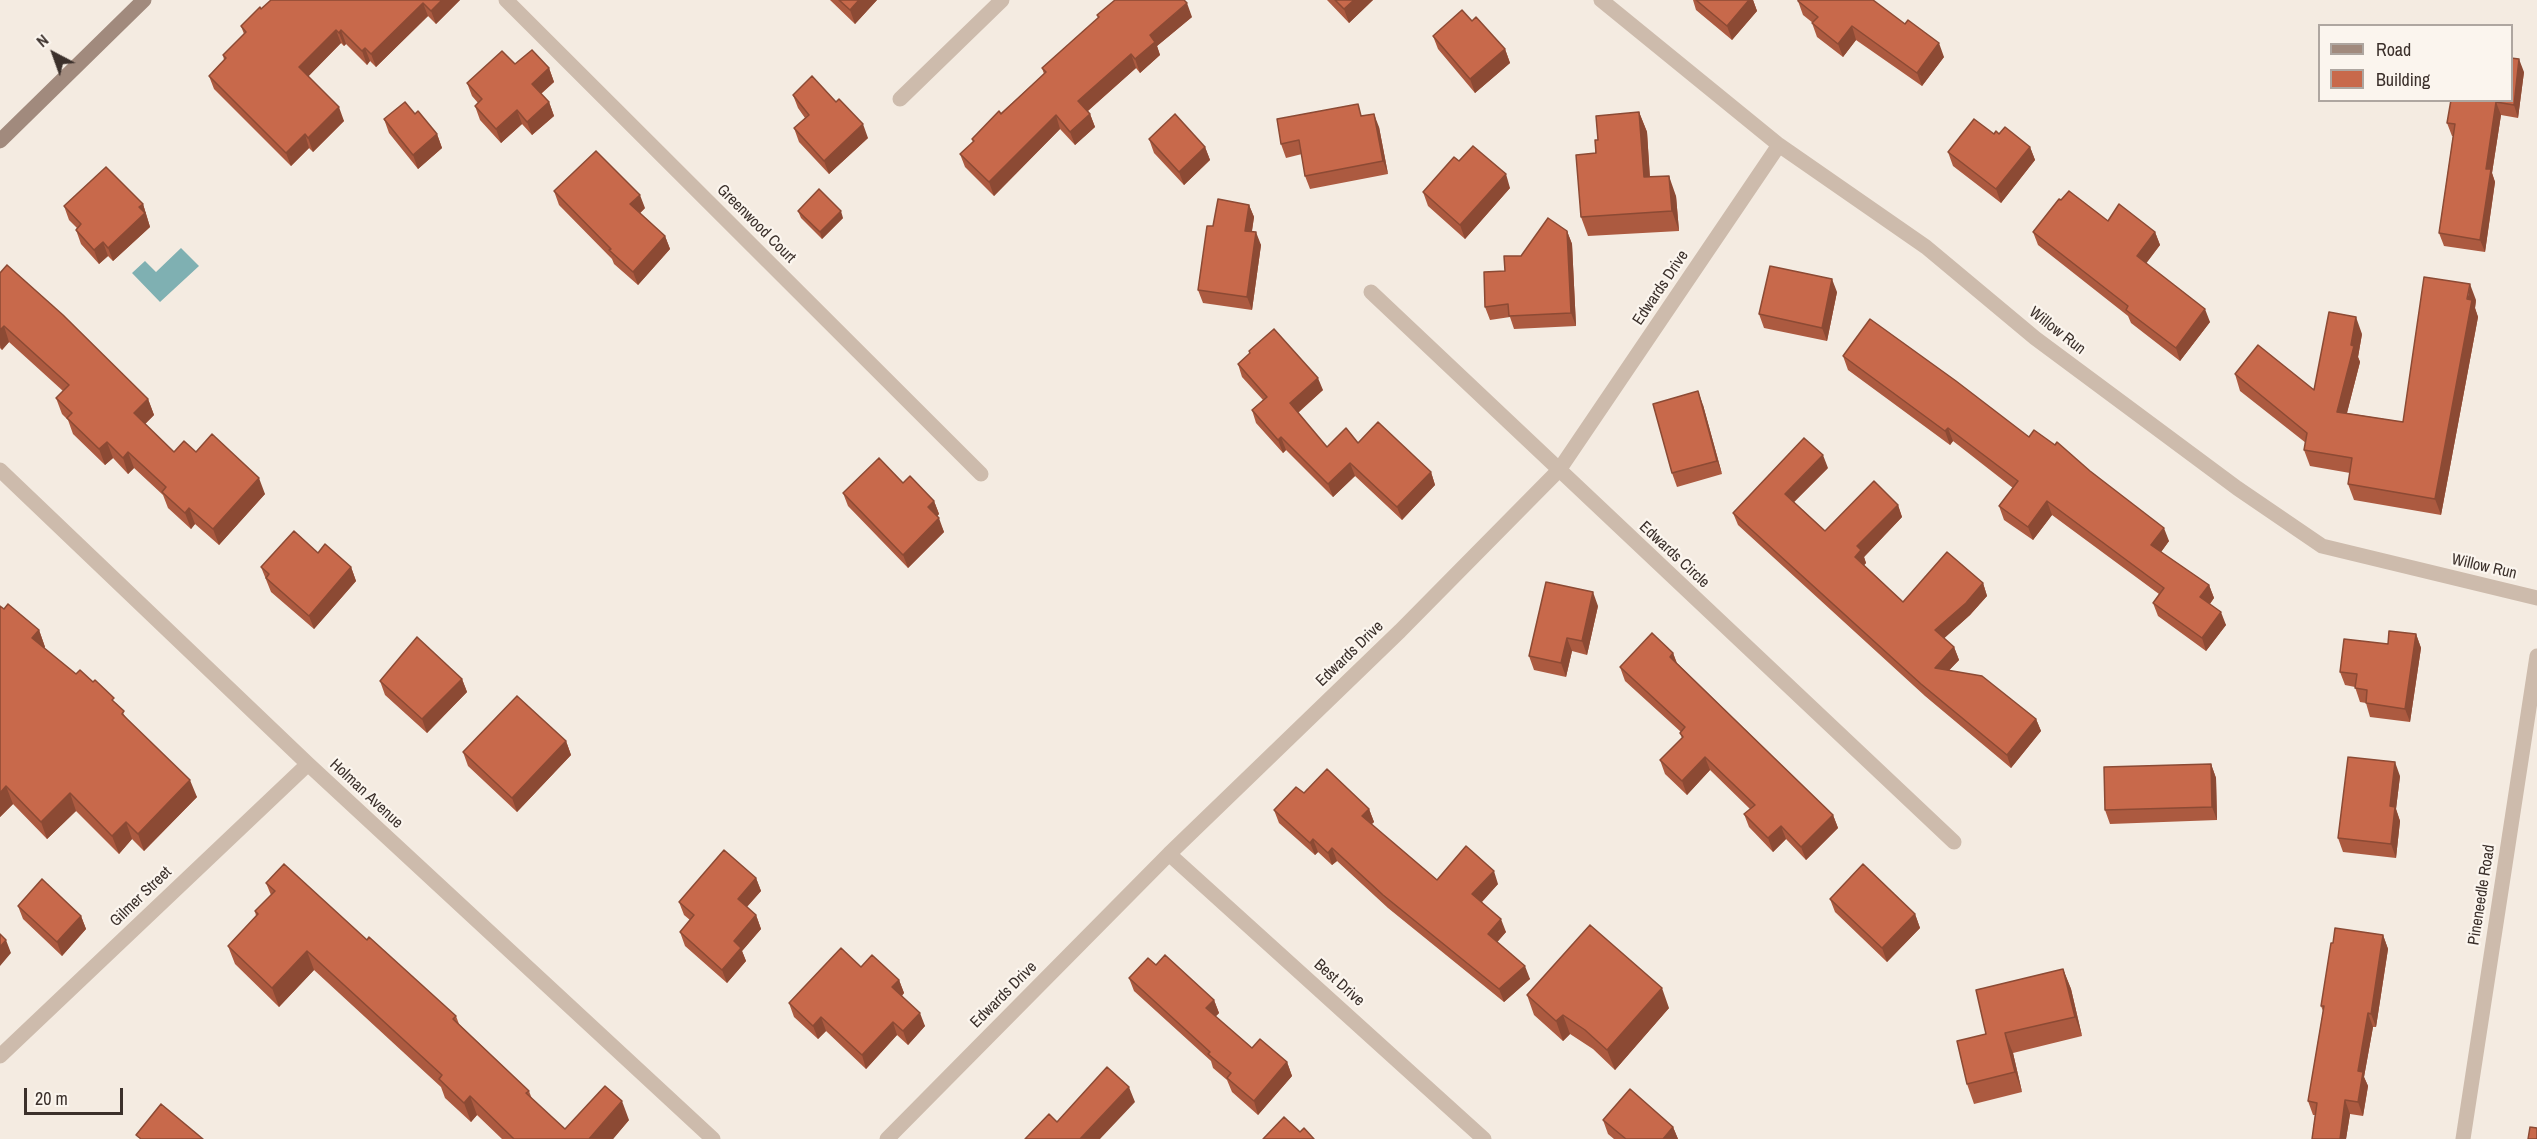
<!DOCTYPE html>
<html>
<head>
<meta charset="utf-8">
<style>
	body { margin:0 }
	#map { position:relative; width:2537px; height:1139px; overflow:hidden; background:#f4ebe1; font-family:"Archivo Narrow",sans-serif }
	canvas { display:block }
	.legend { position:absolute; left:2318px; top:24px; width:195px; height:78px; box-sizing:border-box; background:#fbf5ee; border:2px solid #aea6a0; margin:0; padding:8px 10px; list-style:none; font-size:18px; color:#3b302b }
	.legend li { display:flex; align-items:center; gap:12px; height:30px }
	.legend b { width:30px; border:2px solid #aea6a0 }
	.north { position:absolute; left:24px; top:24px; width:60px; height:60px; -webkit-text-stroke:4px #fbf5ee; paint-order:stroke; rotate:319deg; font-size:16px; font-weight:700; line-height:24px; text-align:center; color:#3b302b }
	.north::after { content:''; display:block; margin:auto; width:21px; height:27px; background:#3b302b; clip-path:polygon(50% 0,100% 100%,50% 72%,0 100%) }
	.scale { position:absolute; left:24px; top:1088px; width:99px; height:27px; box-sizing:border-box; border:3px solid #3b302b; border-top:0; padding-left:8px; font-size:18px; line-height:21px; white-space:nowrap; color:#3b302b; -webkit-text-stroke:4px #fbf5ee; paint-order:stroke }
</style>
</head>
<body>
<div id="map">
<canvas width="2537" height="1139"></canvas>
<ul class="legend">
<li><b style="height:8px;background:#a18a7d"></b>Road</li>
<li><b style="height:16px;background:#c8694b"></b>Building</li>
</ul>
<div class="north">N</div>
<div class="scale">20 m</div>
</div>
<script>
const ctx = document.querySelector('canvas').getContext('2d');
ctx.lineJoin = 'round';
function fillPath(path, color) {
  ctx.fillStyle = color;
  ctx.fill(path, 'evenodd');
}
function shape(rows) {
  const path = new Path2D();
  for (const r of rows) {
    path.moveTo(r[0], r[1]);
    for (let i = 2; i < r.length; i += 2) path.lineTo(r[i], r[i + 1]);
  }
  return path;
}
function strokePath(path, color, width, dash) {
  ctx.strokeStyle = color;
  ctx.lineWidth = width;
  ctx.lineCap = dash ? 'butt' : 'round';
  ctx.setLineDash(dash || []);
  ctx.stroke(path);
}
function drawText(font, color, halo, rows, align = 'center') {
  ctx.font = font + ' "Archivo Narrow",sans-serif';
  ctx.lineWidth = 4.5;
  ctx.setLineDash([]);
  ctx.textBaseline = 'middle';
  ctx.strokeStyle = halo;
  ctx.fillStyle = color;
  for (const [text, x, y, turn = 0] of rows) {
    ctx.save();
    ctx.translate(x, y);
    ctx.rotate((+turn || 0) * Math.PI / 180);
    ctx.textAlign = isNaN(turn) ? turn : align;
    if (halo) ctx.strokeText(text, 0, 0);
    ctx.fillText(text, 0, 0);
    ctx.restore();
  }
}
fillPath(shape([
	[181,248,199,266,160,302,132,273,145,261,156,272]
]), '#7fb0b2');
strokePath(shape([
	[506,0,981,474],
	[1601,0,1779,145,1926,247,2035,338,2237,488,2322,546,2537,598],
	[900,99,1002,0],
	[1371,292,1954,842],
	[0,470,308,764,713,1139],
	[1169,854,1484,1139],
	[0,1056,308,764],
	[887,1139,1169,854,1400,631,1559,470,1779,145],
	[2463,1139,2537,656]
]), '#cdbbac', 15);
strokePath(shape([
	[0,141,144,0]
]), '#a18a7d', 15);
fillPath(shape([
	[460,0,436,24,428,16,376,67,370,61,367,65,346,44,344,46,341,43,308,76,344,121,313,152,309,148,291,166,214,89,209,76,224,60,223,55,244,34,241,26,261,9],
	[830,0,877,0,855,24],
	[1327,0,1373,0,1349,23],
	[1693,0,1753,0,1757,11,1732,40,1696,10],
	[1798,1,1944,57,1922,86,1856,40,1843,57,1817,37,1812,23,1813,23,1803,15],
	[1097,15,1192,17,1157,46,1160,55,1140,73,1136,68,1088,111,1090,114,1095,127,1075,145,1060,129,994,196,965,167,960,154,973,142,972,139,1044,74,1042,68,1098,18],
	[1472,21,1505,49,1510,63,1475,93,1438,49,1433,36],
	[515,64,549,68,554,82,541,94,549,102,554,116,532,135,522,124,501,143,480,120,475,106,478,103,472,96,467,83],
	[2524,72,2518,118,2501,115,2492,173,2495,182,2485,252,2444,246,2439,233,2453,136,2452,136,2447,123],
	[793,95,868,138,829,174,799,142,794,128,805,118,798,108],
	[1639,112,1647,132,1650,177,1676,196,1679,231,1588,236,1581,217,1598,140],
	[415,114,437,134,442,148,418,169,389,133,384,119],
	[1363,116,1379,127,1388,174,1310,189,1305,176,1302,154,1286,158,1281,144],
	[1994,134,1999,134,2030,147,2035,160,2001,203,1953,166,1948,152],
	[1149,139,1205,147,1210,160,1184,185,1154,153],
	[1459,161,1510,188,1465,239,1428,206,1423,192],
	[554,191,645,208,640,213,665,236,670,249,638,285,614,264,612,259,559,205],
	[143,204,150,227,113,261,108,256,99,264,81,244,76,230,77,228,69,220,64,206],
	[1249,205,1254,217,1252,231,1261,245,1252,310,1203,303,1198,290,1213,226],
	[798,211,843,218,822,239,801,218],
	[2108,221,2155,232,2160,245,2146,263,2210,322,2180,361,2131,323,2128,316,2038,245,2033,232],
	[1567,231,1572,244,1576,326,1514,329,1510,317,1490,320,1485,307,1505,271,1521,256],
	[0,273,148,399,154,415,145,424,174,452,196,452,265,494,219,545,195,524,191,529,168,508,163,495,134,468,128,474,113,458,105,465,73,434,68,420,62,414,56,398,63,391,9,342,2,350,0,348],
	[1837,292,1827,341,1764,328,1759,314],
	[2476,300,2475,308,2478,317,2441,515,2354,500,2348,484,2350,473,2310,466,2304,450,2306,443,2240,391,2235,374,2314,390,2362,334,2358,357,2360,362,2347,413,2403,422],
	[1249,351,1323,390,1298,413,1327,447,1358,443,1431,472,1435,485,1402,520,1355,476,1333,497,1286,450,1283,453,1256,423,1252,410,1263,400,1242,377,1238,364,1250,354],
	[1843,356,2029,437,2169,541,2161,552,2209,585,2214,598,2210,604,2226,625,2206,651,2158,616,2153,603,2159,594,2052,515,2033,540,2004,520,1999,506,2013,488,1953,441,1950,445,1848,370],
	[1703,405,1722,474,1677,487,1672,473],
	[1828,468,1794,502,1825,531,1898,505,1902,517,1864,557,1866,563,1864,565,1903,602,1983,583,1987,596,1970,615,1944,638,1954,647,1959,660,1949,670,2036,719,2041,731,2011,768,1925,696,1738,525,1733,513],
	[903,483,934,501,939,514,937,516,944,532,908,568,848,506,843,493],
	[318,553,351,567,356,581,314,629,271,592,261,567],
	[1598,606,1587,655,1572,651,1566,677,1534,670,1529,656],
	[4,609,39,630,45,647,44,648,76,674,117,704,127,719,197,797,144,851,132,839,119,854,76,811,47,839,13,804,0,817],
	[2416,634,2421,648,2410,722,2370,717,2366,703,2360,702,2355,687,2345,685,2340,672,2388,644],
	[1673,653,1677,663,1833,815,1838,828,1806,860,1786,839,1773,852,1749,827,1744,814,1750,809,1710,770,1687,795,1665,774,1660,760,1682,738,1680,733,1681,732,1625,681,1620,667],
	[462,679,467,692,427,733,385,695,380,681],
	[566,741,571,755,517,812,468,766,463,752],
	[2211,764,2216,778,2217,820,2110,824,2105,810],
	[2400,776,2396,809,2400,821,2396,858,2343,852,2338,838],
	[1304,793,1369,809,1374,822,1371,824,1437,880,1498,884,1482,902,1506,932,1497,942,1530,979,1504,1002,1388,908,1337,861,1332,865,1318,852,1315,855,1279,823,1274,810],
	[756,878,761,891,747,907,756,915,761,929,742,951,746,961,727,983,685,946,680,932,690,920,684,915,679,902],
	[266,883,367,940,456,1016,459,1024,529,1091,532,1099,565,1129,629,1120,613,1139,502,1139,477,1115,471,1122,445,1098,441,1087,314,970,279,1007,235,964,228,946,256,916,255,911,271,895],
	[1830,899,1915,914,1920,928,1887,962,1835,912],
	[18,906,81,916,86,929,62,956,23,919],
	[2383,935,2388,949,2376,1027,2373,1027,2364,1077,2368,1086,2363,1116,2350,1114,2346,1139,2312,1139,2315,1115,2313,1115,2308,1101,2323,1011,2321,1006,2333,943],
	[1156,965,1214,1000,1219,1013,1215,1017,1252,1048,1287,1062,1292,1076,1258,1115,1232,1092,1227,1080,1213,1068,1211,1061,1134,991,1129,978],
	[861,967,899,980,904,993,902,996,925,1026,908,1045,897,1035,866,1069,826,1031,818,1039,794,1017,789,1003],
	[2063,969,2071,989,2082,1036,2013,1053,2022,1092,1974,1104,1967,1084,1986,1034],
	[1527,995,1669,1008,1615,1070,1593,1049,1570,1034,1563,1041,1534,1015],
	[1603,1120,1673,1127,1678,1139,1614,1139,1608,1134]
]), '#ac5a40');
fillPath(shape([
	[442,0,460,0,436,24,431,11],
	[859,0,877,0,855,24,850,10],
	[1354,0,1373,0,1349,23,1344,9],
	[1749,0,1753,0,1757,11,1732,40,1727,26],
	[423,3,428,16,376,67,371,54],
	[1187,3,1192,17,1157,46,1160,55,1140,73,1135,59,1150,35],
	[1852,26,1856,40,1843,57,1838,44],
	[336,30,341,43,304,81,299,67],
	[341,30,346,44,344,46,339,33],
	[1939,43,1944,57,1922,86,1917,73],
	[365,48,370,61,367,65,362,51],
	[1505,49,1510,63,1475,93,1470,79],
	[1131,54,1136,68,1083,115,1078,101],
	[2519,59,2524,72,2518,118,2514,105],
	[549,68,554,82,537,97,532,84],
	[549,102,554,116,532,135,527,122],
	[2496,102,2501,115,2492,173,2495,182,2485,252,2480,240,2486,169],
	[339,107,344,121,313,152,308,138],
	[517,110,522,124,501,143,496,129],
	[1639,112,1647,132,1651,197,1644,177],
	[1090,114,1095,127,1075,145,1070,132],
	[1374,114,1379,127,1388,174,1383,161],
	[1056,115,1060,129,994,196,989,182],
	[863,124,868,138,829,174,824,161],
	[305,134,309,148,291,166,286,153],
	[437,134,442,148,418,169,413,155],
	[1205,147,1210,160,1184,185,1179,172],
	[2030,147,2035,160,2001,203,1996,189],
	[1506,174,1510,188,1465,239,1460,225],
	[1669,176,1676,196,1679,231,1672,211],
	[640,195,645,208,635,218,630,204],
	[143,204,150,227,113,261,108,248,139,207],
	[1249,205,1254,217,1250,243,1245,231],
	[841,211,843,218,822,239,820,232],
	[1567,231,1572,244,1576,326,1571,313],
	[1256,232,1261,245,1252,310,1247,297],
	[2155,232,2160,245,2142,269,2137,256],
	[665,236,670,249,638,285,633,272],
	[103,242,108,256,99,264,94,250],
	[1832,279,1837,292,1827,341,1822,328],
	[2470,284,2476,300,2475,308,2478,317,2441,515,2435,499],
	[2205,309,2210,322,2180,361,2176,348],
	[2356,317,2362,334,2358,357,2360,362,2343,428,2337,412],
	[4,326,9,342,2,350,0,345,0,330],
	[1318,378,1323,390,1294,416,1290,403],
	[1698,391,1703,405,1722,474,1717,461],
	[148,399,154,415,140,429,134,413],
	[1948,428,1953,441,1950,445,1945,431],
	[1281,437,1286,450,1283,453,1278,440],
	[107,442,113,458,105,465,99,449],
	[128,452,134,468,128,474,123,458],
	[1823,455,1828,468,1790,506,1785,494],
	[1350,463,1355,476,1333,497,1328,484],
	[1431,472,1435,485,1402,520,1397,507],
	[259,478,265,494,219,545,213,529],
	[934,501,939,514,933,521,928,507],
	[2047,501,2052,515,2033,540,2028,527],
	[1898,505,1902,517,1864,557,1866,563,1860,570,1855,557,1857,546],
	[189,508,195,524,191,529,185,513],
	[939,518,944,532,908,568,903,555],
	[2164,528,2169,541,2156,559,2151,545],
	[351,567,356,581,314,629,309,616],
	[1983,583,1987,596,1970,615,1939,643,1935,630],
	[2209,585,2214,598,2205,610,2200,597],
	[1593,592,1598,606,1587,655,1582,641],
	[2221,612,2226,625,2206,651,2202,638],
	[39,630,45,647,38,656,32,638],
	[2416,634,2421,648,2410,722,2405,709],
	[1567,638,1572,651,1566,677,1561,663],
	[1954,647,1959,660,1939,681,1935,668],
	[1673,653,1678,667,1670,657],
	[462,679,467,692,427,733,422,719],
	[2036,719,2041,731,2011,768,2007,755],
	[566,741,571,755,517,812,512,798],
	[1705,757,1710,770,1687,795,1682,781],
	[2395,762,2400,776,2396,809,2400,821,2396,858,2391,844,2390,806],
	[2211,764,2216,778,2217,820,2212,807],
	[190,780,197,797,144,851,138,834],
	[6,786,13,804,0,817,0,793],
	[70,793,76,811,47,839,41,822],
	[1369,809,1374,822,1367,829,1362,816],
	[1833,815,1838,828,1806,860,1801,847],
	[126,822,132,839,119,854,112,836],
	[1781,826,1786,839,1773,852,1768,838],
	[1313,839,1318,852,1315,855,1310,843],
	[1332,848,1337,861,1332,865,1328,853],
	[1494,871,1498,884,1477,907,1472,894],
	[756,878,761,891,742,912,738,899],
	[1915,914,1920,928,1887,962,1882,948],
	[756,915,761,929,742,951,746,961,727,983,722,970,734,941],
	[81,916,86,929,62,956,57,942],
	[1501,919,1506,932,1493,947,1488,934],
	[2383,935,2388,949,2376,1027,2371,1014],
	[6,940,11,953,0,966,0,947],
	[307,951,314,970,279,1007,272,988],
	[1525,966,1530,979,1504,1002,1499,989],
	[2063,969,2071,989,2082,1036,2075,1017],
	[899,980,904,993,897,1000,892,987],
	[1662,988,1669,1008,1615,1070,1607,1050],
	[1214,1000,1219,1013,1210,1022,1206,1008],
	[920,1013,925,1026,908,1045,903,1031],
	[2368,1013,2373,1027,2364,1077,2368,1086,2363,1116,2358,1102,2358,1071],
	[1563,1015,1570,1034,1563,1041,1556,1021],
	[821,1017,826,1031,818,1039,813,1026],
	[893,1022,897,1035,866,1069,862,1055],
	[2005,1033,2013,1053,2022,1092,2015,1072],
	[1287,1062,1292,1076,1258,1115,1254,1101],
	[1129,1087,1135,1102,1100,1139,1080,1139],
	[470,1096,477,1115,471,1122,464,1103],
	[2345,1100,2350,1114,2346,1139,2340,1139],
	[622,1101,629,1120,613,1139,589,1139],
	[1673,1127,1678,1139,1663,1139]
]), '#8c4a34');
const building = shape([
	[271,0,442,0,431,11,423,3,371,54,365,48,362,51,341,30,339,33,336,30,299,67,339,107,308,138,305,134,286,153,209,76,226,58,223,55,246,32,241,26,260,7,261,9,271,0],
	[839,0,859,0,850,10,839,0],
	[1115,0,1184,0,1187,3,1150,35,1155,42,1135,59,1131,54,1078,101,1090,114,1070,132,1056,115,989,182,960,154,974,141,972,139,999,111,1001,114,1046,72,1042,68,1099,17,1097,15,1115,0],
	[1335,0,1354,0,1344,9,1335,0],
	[1696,0,1749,0,1727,26,1696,0],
	[1798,0,1873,0,1905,24,1908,20,1939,43,1917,73,1852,26,1838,44,1812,23,1818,17,1798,1,1798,0],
	[1462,10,1472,21,1476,17,1505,49,1470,79,1433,36,1462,10],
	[532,50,549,68,532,84,549,102,527,122,517,110,496,129,475,106,482,99,467,83,502,51,515,64,532,50],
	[2511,58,2519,59,2514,105,2496,102,2486,169,2491,169,2480,240,2439,233,2455,124,2447,123,2451,100,2511,100,2511,58],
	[812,76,836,102,839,99,863,124,824,161,794,128,809,115,793,95,812,76],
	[405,102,415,114,418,111,437,134,413,155,384,119,405,102],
	[1358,104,1361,116,1374,114,1383,161,1305,176,1299,140,1281,144,1277,119,1358,104],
	[1639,112,1644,177,1669,176,1672,211,1581,217,1576,155,1596,153,1595,140,1598,140,1596,116,1639,112],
	[1175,114,1205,147,1179,172,1149,139,1175,114],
	[1974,119,1994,134,1996,131,1999,134,2005,127,2030,147,1996,189,1948,152,1974,119],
	[1473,146,1506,174,1460,225,1423,192,1454,157,1459,161,1473,146],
	[596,151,640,195,630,204,665,236,633,272,609,250,611,249,554,191,596,151],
	[106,167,143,204,139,207,145,213,108,248,103,242,94,250,76,230,81,224,64,206,106,167],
	[819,189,841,211,820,232,798,211,819,189],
	[2069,191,2108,221,2119,204,2155,232,2137,256,2205,309,2176,348,2126,310,2128,306,2033,232,2059,199,2061,200,2069,191],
	[1218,199,1249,205,1245,231,1256,232,1247,297,1198,290,1207,226,1213,226,1218,199],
	[1548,218,1567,231,1571,313,1509,316,1508,304,1485,307,1484,272,1505,271,1504,256,1521,256,1548,218],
	[7,265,63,315,148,399,134,413,174,452,184,441,196,452,212,434,259,478,213,529,189,508,185,513,162,492,166,487,128,452,123,458,107,442,99,449,67,418,72,413,56,398,69,385,4,326,0,330,0,273,7,265],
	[1770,266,1832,279,1822,328,1759,314,1770,266],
	[2424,277,2470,284,2467,299,2472,300,2435,499,2348,484,2352,458,2304,450,2307,433,2235,374,2258,345,2314,390,2329,312,2356,317,2351,345,2354,346,2337,412,2403,422,2424,277],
	[1870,319,1956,381,2029,437,2034,430,2055,445,2057,442,2090,471,2164,528,2151,545,2209,585,2200,597,2221,612,2202,638,2153,603,2164,588,2047,501,2028,527,1999,506,2018,481,1948,428,1945,431,1843,356,1870,319],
	[1274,329,1318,378,1290,403,1327,447,1346,428,1358,443,1378,422,1431,472,1397,507,1350,463,1328,484,1281,437,1278,440,1252,410,1267,397,1238,364,1250,353,1249,351,1274,329],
	[1698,391,1717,461,1672,473,1653,404,1698,391],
	[1804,438,1823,455,1785,494,1825,531,1874,481,1898,505,1857,546,1861,550,1855,557,1903,602,1947,552,1983,583,1966,603,1935,630,1954,647,1935,668,1982,676,2036,719,2007,755,1921,684,1733,513,1804,438],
	[879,458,903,483,910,476,934,501,928,507,939,518,903,555,843,493,879,458],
	[294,531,318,553,325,544,351,567,309,616,266,578,269,574,261,567,294,531],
	[1546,582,1593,592,1582,641,1567,638,1561,663,1529,656,1546,582],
	[8,604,39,630,32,638,76,674,80,670,93,682,95,680,114,698,112,700,124,711,122,714,190,780,138,834,126,822,112,836,70,793,41,822,6,786,0,793,0,606,4,609,8,604],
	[2389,631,2416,634,2405,709,2366,703,2367,690,2355,688,2357,674,2340,672,2344,639,2388,644,2389,631],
	[1652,633,1673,653,1670,657,1833,815,1801,847,1781,826,1768,838,1744,814,1755,805,1705,757,1682,781,1660,760,1683,737,1680,733,1685,727,1620,667,1652,633],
	[417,637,462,679,422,719,380,681,417,637],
	[517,696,566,741,512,798,463,752,517,696],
	[2348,757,2395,762,2390,806,2395,807,2391,844,2338,838,2348,757],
	[2211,764,2212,807,2105,810,2104,767,2211,764],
	[1327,769,1369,809,1362,816,1437,880,1466,846,1494,871,1472,894,1501,919,1488,934,1525,966,1499,989,1383,895,1332,848,1328,853,1313,839,1310,843,1274,810,1296,787,1304,793,1327,769],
	[724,850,756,878,738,899,756,915,734,941,741,948,722,970,680,932,694,915,679,902,724,850],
	[284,864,367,940,369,937,456,1016,453,1019,529,1091,526,1093,565,1129,605,1086,622,1101,589,1139,514,1139,470,1096,464,1103,439,1079,442,1075,307,951,272,988,228,946,258,914,255,911,275,891,266,883,284,864],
	[1863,864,1915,914,1882,948,1830,899,1863,864],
	[42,879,81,916,57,942,18,906,42,879],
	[1590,925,1662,988,1607,1050,1585,1030,1563,1015,1556,1021,1527,995,1590,925],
	[2335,928,2383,935,2371,1014,2368,1013,2358,1071,2363,1072,2358,1102,2345,1100,2340,1139,2312,1139,2317,1103,2308,1101,2324,1006,2321,1006,2331,943,2333,943,2335,928],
	[0,934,6,940,0,947,0,934],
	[841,948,861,967,872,955,899,980,892,987,920,1013,903,1031,893,1022,862,1055,821,1017,813,1026,789,1003,841,948],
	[1165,955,1214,1000,1206,1008,1252,1048,1260,1039,1287,1062,1254,1101,1227,1078,1231,1073,1208,1054,1210,1052,1129,978,1148,958,1156,965,1165,955],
	[2063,969,2075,1017,2005,1033,2015,1072,1967,1084,1957,1041,1986,1034,1976,990,2063,969],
	[1107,1067,1129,1087,1080,1139,1025,1139,1049,1114,1057,1122,1107,1067],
	[1630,1089,1673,1127,1663,1139,1626,1139,1603,1120,1630,1089],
	[161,1104,203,1139,141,1139,136,1135,161,1104],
	[1284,1117,1300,1132,1304,1128,1314,1139,1263,1139,1284,1117],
	[2530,1127,2537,1128,2537,1139,2528,1139,2530,1127]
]);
fillPath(building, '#c8694b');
strokePath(building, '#8c4a34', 1.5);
drawText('16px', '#3b302b', '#fbf5ee', [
	["Greenwood Court",756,224,45],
	["Edwards Drive",1661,288,-56],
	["Willow Run",2057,331,38],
	["Edwards Circle",1674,555,43],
	["Willow Run",2484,567,13],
	["Edwards Drive",1350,654,-44],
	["Holman Avenue",366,794,43],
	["Pineneedle Road",2482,895,-81],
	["Gilmer Street",141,897,-44],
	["Best Drive",1339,983,42],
	["Edwards Drive",1004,995,-45]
]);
</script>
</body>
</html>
